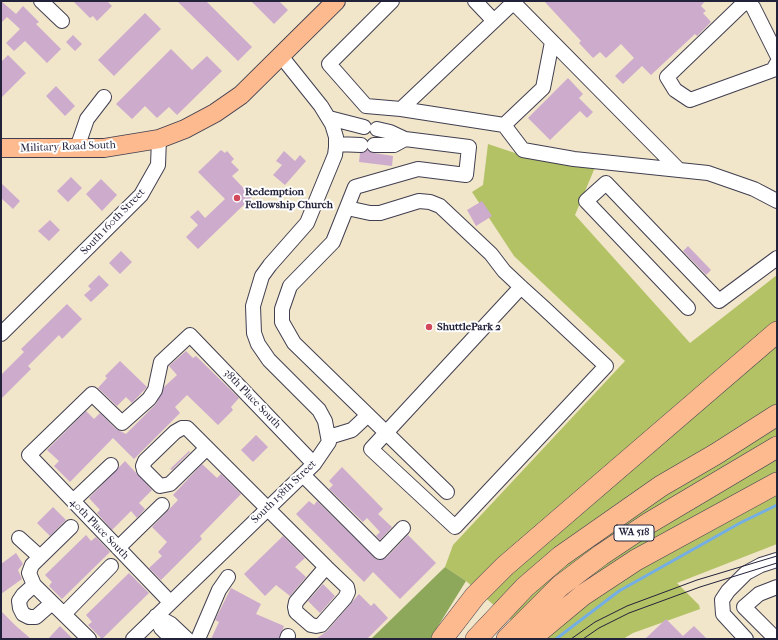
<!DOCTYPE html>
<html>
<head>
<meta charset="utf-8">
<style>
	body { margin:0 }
	#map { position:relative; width:778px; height:640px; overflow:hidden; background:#f1e5ca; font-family:"IM FELL French Canon",serif }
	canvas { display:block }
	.frame { position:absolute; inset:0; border:2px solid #22223b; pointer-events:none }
</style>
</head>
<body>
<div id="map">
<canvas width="778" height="640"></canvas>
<div class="frame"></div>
</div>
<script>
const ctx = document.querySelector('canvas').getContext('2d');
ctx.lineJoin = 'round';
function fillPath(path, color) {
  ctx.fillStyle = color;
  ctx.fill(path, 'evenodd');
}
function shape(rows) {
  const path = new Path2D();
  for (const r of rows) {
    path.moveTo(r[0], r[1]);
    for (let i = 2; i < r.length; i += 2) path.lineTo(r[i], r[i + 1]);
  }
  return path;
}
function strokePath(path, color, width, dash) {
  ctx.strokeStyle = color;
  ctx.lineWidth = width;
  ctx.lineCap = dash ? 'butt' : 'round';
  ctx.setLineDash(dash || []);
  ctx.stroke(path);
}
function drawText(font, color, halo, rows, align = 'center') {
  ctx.font = font + ' "IM FELL French Canon",serif';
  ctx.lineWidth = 4;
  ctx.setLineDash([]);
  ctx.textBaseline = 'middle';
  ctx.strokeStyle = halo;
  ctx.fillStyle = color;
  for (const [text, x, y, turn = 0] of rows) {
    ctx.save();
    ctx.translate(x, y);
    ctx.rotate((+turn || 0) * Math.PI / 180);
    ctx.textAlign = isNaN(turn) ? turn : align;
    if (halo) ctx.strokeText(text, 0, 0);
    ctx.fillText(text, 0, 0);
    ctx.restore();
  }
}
fillPath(shape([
	[488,144,521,155,596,165,575,215,690,343,777,275,777,544,677,583,699,605,700,609,633,633,623,639,533,639,466,581,445,567,453,545,625,361,514,256,472,192,483,185]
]), '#b2c264');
fillPath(shape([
	[445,567,466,581,430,639,371,639]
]), '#8da85a');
strokePath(shape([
	[556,639,619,591,740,523,777,505]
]), '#74aee4', 3);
fillPath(shape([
	[1,1,16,14,23,6,39,22,36,24,61,49,47,63,25,41,14,51,6,43,20,29,7,17,1,23],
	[73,1,107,1,112,6,97,21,93,16,90,18],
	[177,1,206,1,252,47,238,61],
	[251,1,279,1,288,10,274,24],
	[544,1,705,1,701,6,706,11,703,13,711,22,697,36,695,34,651,75,642,66,623,84,615,76,634,58,621,44,606,58,600,52,593,58,579,43,581,41],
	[145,13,161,29,114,76,98,60],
	[73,35,82,44,75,51,66,42],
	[171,49,192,70,207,56,222,71,177,115,169,107,157,118,145,106,132,119,116,104],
	[8,55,26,73,1,98,1,62],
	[568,78,583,94,579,98,593,112,587,118,580,111,550,140,528,118],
	[56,86,75,106,65,116,46,96],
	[221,150,225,153,227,151,234,159,231,162,239,170,232,176,252,197,198,249,186,237,198,225,190,217,198,210,205,218,225,199,198,172],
	[368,150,374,153,393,156,392,166,359,162,360,153],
	[284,151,295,161,300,155,306,161,285,185,273,175,282,165,276,161],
	[71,177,82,188,68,202,57,191],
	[101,179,117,195,102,211,86,194],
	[1,183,20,201,13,209,1,198],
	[482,201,492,216,476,226,467,210],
	[50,220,60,230,49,241,38,231],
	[688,246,711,270,706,275,683,251],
	[121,251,132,262,120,274,109,263],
	[99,275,109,285,91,302,84,295,91,289,88,286],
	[67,304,82,319,62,339,59,335,28,366,31,369,1,399,1,375,24,352,21,349],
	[186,351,193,358,196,356,239,398,231,407,233,410,218,425,187,395,175,407,180,413,134,459,113,438,70,482,54,466,59,461,47,450,86,411,94,419,100,413,116,429,126,434,156,404,164,387,177,375,169,366],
	[120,361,147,387,132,403,126,397,117,406,98,388,107,378,105,376],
	[256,435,268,447,253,462,241,450],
	[189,451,190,452,172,470,170,469],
	[125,461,152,490,139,503,145,509,137,518,131,511,112,530,97,513,100,510,89,498],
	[202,464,217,478,221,474,241,494,200,536,202,539,161,580,149,568,162,556,158,552,167,542,152,527,178,500,173,495],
	[342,467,383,509,378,514,392,527,380,540,376,536,380,532,367,518,363,522,329,489,333,485,329,481],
	[309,501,314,505,317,501,377,560,386,558,408,535,436,563,400,599,373,572,364,582,296,514],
	[53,507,66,520,50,536,37,523],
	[86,535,91,541,96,537,110,552,62,599,49,586,52,582,45,575],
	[283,536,305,558,295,567,306,577,290,596,276,585,265,596,244,574],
	[16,553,23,564,18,570,22,579,1,594,1,564],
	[129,573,149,593,102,639,88,625,92,622,86,615],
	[323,584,335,596,320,613,308,601],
	[231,588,261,604,256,614,284,626,279,639,211,639,219,622,215,620],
	[359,594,371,606,374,603,388,618,367,639,316,639,327,631],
	[1,611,16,626,31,639,1,639],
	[666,619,683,636,694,626,707,639,645,639],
	[60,626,73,639,48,639]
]), '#cdabcd');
const minor = shape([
	[41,1,62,21],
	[392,1,329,64,366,106,401,109,515,1],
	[475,1,494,21],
	[512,1,678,169],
	[777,55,753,7,746,1,667,77,675,90,690,100,773,70,777,63],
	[401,109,504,125,543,88,552,42],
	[329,118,364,127],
	[504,125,523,150,574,159,708,173,754,189,777,201],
	[405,139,469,147,466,175,418,169,355,187,333,242,290,286,282,309,282,322,294,343,447,492],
	[336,144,361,145],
	[374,145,394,145,405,139,390,132,377,129],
	[77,148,87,119,104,97],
	[347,208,370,213,380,213,419,201,430,202,440,206,491,254,504,271,521,287,544,308,606,366,455,527,371,449,521,287],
	[688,308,586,201,606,183,719,301,777,258],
	[1,334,141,195,158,165,159,139],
	[182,428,187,428,207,448,170,484,160,486,144,470,143,466,145,461,175,432,182,428],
	[329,437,352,430,368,415],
	[207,448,326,567],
	[303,475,380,552,403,528],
	[73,501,111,465],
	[71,527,32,565,29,573,34,585,89,639],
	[19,538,40,557],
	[118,548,162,505],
	[326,567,347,587,348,592,345,598,321,625,316,626,311,625,296,612,295,607,296,602,326,567],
	[34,585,23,595,19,601,20,608,23,614,29,617,36,617,52,603],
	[170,602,29,455,92,394,122,423,149,399,155,390,161,362,190,335,314,464],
	[64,614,111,566],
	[156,616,171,624,187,639],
	[156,616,161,628,172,639],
	[133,639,314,464,329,442,325,421,319,410,269,360,258,344,254,333,253,306,262,276,270,265,307,223,335,155,336,147,336,137,332,124,321,106,281,56],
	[198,639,219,590,228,577],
	[287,639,288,636],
	[746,639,723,614,722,600,728,591,746,573,761,565,777,560],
	[776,639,744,607,759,594,777,587]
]);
const major = shape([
	[1,148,104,148,159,139,185,129,215,113,241,95,336,1]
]);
const highway = shape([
	[442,639,475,596,505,566,777,332],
	[476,639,525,587,561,556,661,486,716,454,777,415],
	[507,639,560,586,601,555,649,523,777,447],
	[530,639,583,595,636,560,777,483]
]);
strokePath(minor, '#413f50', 16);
strokePath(major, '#413f50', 20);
strokePath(highway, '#413f50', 22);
strokePath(minor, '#fff', 14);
strokePath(major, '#fcba8e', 18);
strokePath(highway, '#fcba8e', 21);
strokePath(shape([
	[571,639,595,622,627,606,697,580,777,556],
	[583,639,599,628,629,613,700,587,777,563]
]), '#22223b', 1);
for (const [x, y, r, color] of [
	[237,198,4,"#d1495b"],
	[429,327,4,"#d1495b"]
]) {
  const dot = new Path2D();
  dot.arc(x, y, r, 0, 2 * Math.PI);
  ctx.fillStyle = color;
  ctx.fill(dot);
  strokePath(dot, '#fff', 1.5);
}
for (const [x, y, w] of [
	[634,533,40]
]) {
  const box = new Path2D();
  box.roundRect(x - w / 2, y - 8, w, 16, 3);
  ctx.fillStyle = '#fff';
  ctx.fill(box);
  strokePath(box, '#22223b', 1);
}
drawText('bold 10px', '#22223b', null, [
	["WA 518",634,533]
]);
drawText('11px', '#22223b', '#fff', [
	["Military Road South",68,147,-2],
	["South 160th Street",113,222,-46],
	["38th Place South",252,399,46],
	["South 158th Street",284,492,-44],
	["40th Place South",99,529,46]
]);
drawText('bold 11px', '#22223b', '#fff', [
	["Redemption",245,192],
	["Fellowship Church",245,205],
	["ShuttlePark 2",437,327]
], 'left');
</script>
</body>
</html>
